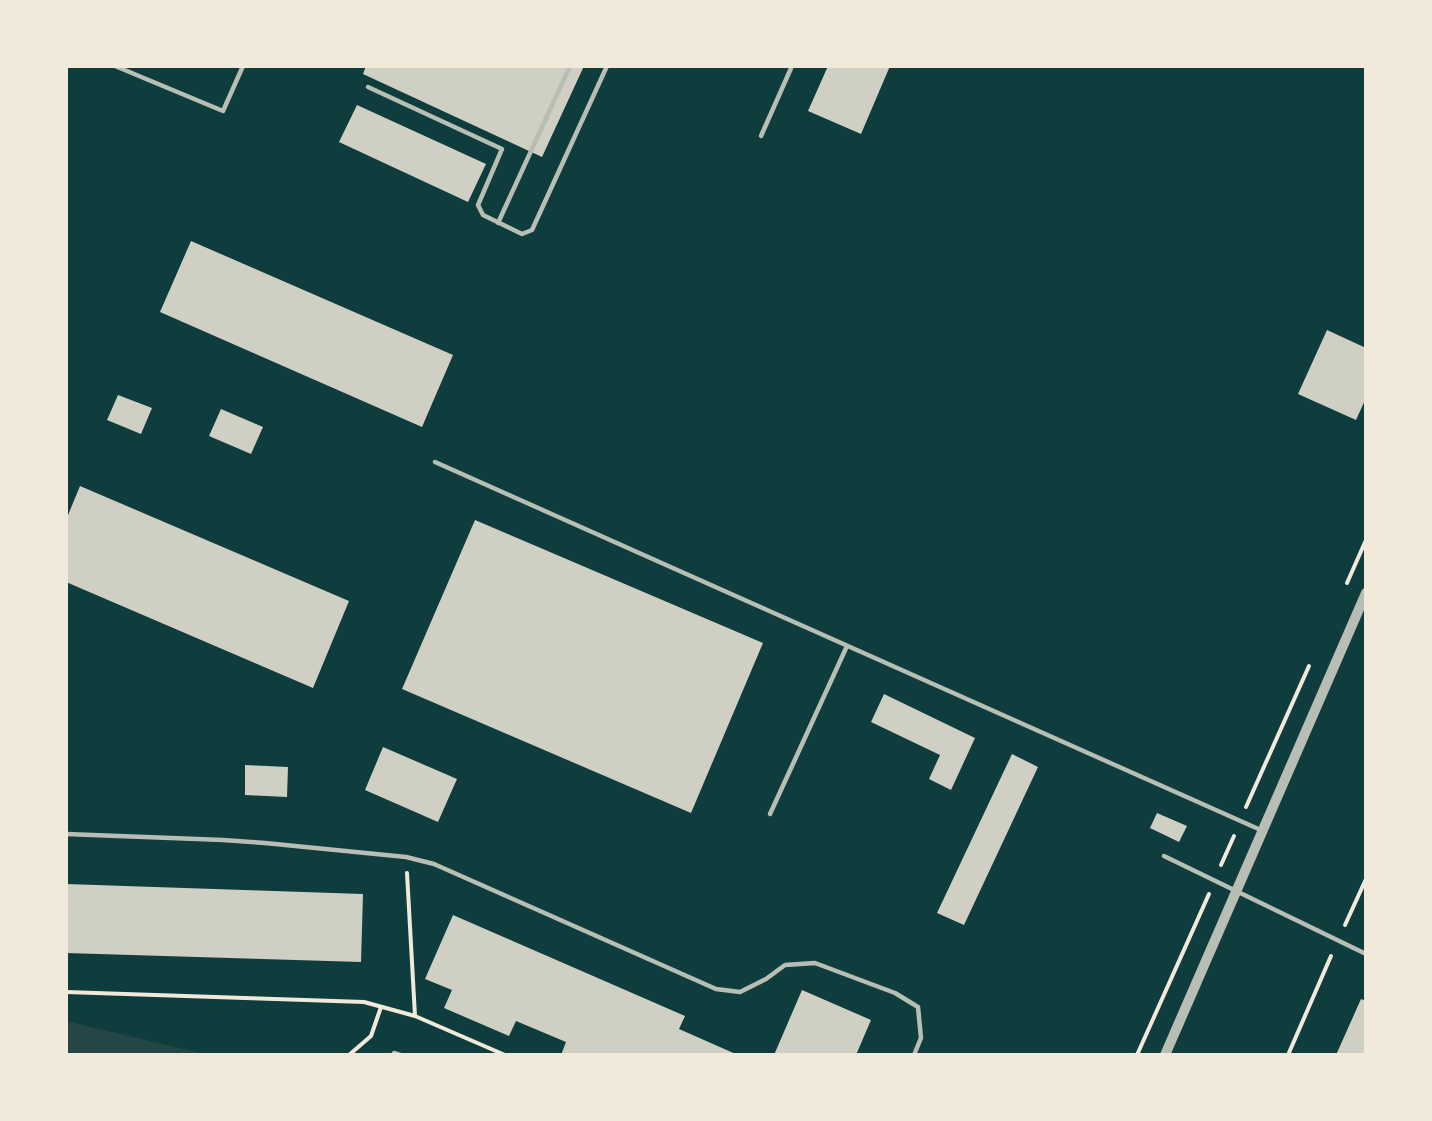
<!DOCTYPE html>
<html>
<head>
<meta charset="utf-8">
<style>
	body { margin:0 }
	#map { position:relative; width:1432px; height:1121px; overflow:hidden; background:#0f3d3e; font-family:Arial,sans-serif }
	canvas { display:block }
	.frame { position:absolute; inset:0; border:68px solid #f1e9da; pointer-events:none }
</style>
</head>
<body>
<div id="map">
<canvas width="1432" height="1121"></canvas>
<div class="frame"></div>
</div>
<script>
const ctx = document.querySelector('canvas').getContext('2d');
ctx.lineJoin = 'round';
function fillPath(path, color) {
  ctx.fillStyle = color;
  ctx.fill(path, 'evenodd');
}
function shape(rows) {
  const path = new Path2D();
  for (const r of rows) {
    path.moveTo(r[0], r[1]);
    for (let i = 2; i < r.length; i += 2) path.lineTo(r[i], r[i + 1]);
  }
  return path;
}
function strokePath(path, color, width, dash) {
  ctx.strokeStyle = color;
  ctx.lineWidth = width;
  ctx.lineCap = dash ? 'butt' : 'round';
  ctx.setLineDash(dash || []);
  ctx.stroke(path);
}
fillPath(shape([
	[66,1021,208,1055,66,1055]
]), '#244646');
fillPath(shape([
	[366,66,584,66,542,157,363,74],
	[828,66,890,66,861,134,808,111],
	[357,105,486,164,468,202,339,142],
	[191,241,453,355,422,427,160,312],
	[1327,330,1366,348,1366,398,1356,420,1298,394],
	[118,395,152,408,141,434,107,420],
	[221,409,263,427,251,454,209,436],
	[80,486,349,601,313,688,66,582,66,520],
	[475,520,763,643,691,813,402,689],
	[884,694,975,738,951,790,929,779,940,755,871,722],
	[383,747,457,779,438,822,365,790],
	[1012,754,1038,767,964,925,937,913],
	[245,765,288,767,287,797,245,795],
	[1157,813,1187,826,1179,842,1150,828],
	[66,884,363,894,361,962,66,953],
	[453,915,685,1016,679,1029,738,1055,561,1055,566,1042,516,1021,509,1036,444,1008,452,990,425,979],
	[802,990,871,1020,856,1055,774,1055],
	[1361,999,1366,1001,1366,1055,1336,1055]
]), '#cfcfc3');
strokePath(shape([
	[1347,583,1366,540],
	[1246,807,1309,666],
	[1221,865,1234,836],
	[407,873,415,1016],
	[1345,925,1366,879],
	[66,992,364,1002,415,1016,505,1055],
	[349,1055,371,1036,381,1007],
	[1137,1055,1209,894],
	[1288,1055,1331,956]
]), '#f1e9da', 4);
strokePath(shape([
	[115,66,223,111,243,66],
	[368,87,502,149,478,205,483,215,522,234,532,230,607,66],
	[761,136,792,66],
	[498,223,570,66],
	[435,462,1263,831],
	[770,814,847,646],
	[66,834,223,840,265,843,406,857,434,864,716,989,740,992,766,979,785,965,815,963,895,993,918,1007,921,1038,914,1055],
	[1164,856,1366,954],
	[394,1053,400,1055]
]), '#b8beb3', 4.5);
strokePath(shape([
	[1165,1055,1366,593]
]), '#b8beb3', 10);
</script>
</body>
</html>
